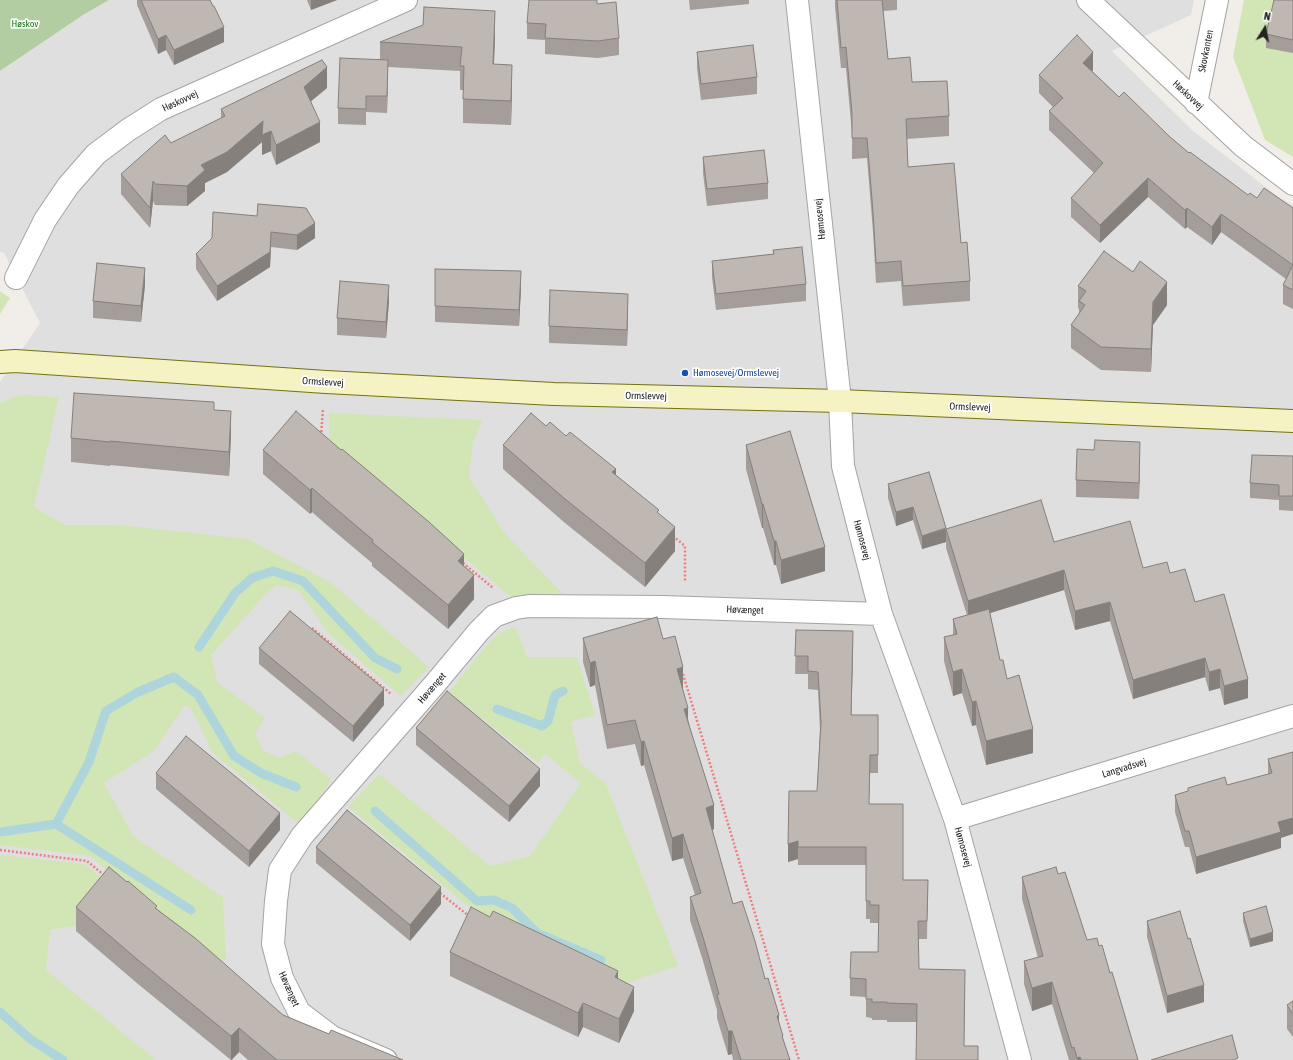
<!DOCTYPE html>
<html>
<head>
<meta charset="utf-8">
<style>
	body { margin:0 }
	#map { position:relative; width:1293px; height:1060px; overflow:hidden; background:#f1eee9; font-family:"Asap Condensed",sans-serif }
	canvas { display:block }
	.north { position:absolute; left:1245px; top:8px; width:40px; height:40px; -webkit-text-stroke:3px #fff; paint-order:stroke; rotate:11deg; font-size:11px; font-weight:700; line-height:16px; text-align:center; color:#222 }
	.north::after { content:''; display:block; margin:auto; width:14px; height:18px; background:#222; clip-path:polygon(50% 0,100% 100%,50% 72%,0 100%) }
</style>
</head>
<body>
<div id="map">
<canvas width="1293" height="1060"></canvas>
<div class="north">N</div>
</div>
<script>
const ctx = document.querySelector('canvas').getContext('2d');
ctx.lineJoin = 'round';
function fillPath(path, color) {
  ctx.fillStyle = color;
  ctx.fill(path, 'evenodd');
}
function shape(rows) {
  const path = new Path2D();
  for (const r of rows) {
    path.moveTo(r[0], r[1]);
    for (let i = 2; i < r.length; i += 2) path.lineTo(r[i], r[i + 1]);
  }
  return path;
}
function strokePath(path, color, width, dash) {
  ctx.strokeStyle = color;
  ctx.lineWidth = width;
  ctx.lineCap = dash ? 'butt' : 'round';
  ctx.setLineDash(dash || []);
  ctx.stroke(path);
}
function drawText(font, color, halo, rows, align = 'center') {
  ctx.font = font + ' "Asap Condensed",sans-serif';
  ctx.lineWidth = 3.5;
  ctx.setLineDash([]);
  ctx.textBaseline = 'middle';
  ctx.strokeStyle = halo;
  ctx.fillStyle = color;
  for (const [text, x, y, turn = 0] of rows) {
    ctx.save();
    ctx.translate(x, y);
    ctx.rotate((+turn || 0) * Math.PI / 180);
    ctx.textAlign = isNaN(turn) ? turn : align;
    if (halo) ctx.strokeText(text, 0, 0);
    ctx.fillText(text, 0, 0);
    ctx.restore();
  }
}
fillPath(shape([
	[109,0,1194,0,1191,15,1112,51,1192,130,1281,199,1293,205,1293,1060,0,1060,0,382,40,323,4,253,0,252,0,71,83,15]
]), '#e0dfdf');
fillPath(shape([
	[1244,0,1293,0,1293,157,1265,140,1233,57],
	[0,291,10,298,0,314],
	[20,395,59,397,34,507,64,525,119,525,248,539,330,582,429,667,401,696,329,634,298,590,277,585,265,595,211,655,218,683,265,718,255,733,263,750,280,758,296,751,332,780,299,824,213,753,191,708,185,705,154,751,104,783,133,836,223,897,226,958,221,966,90,856,0,845,0,403],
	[329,413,482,420,473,442,469,477,505,534,563,594,511,597,329,443],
	[515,627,527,657,577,657,595,715,571,722,580,763,606,784,678,966,621,985,481,917,348,807,379,774,490,866,530,856,581,783,545,754,538,763,449,692,491,640,502,632],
	[0,855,85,864,112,887,75,926,50,930,46,970,156,1060,0,1060]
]), '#d1e6b4');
fillPath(shape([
	[0,0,109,0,83,15,0,71]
]), '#b2cda2');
strokePath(shape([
	[199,647,235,593,252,578,273,571,303,581,375,658,397,669],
	[497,709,542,726,548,721,555,695,563,691],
	[375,811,477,901,494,900,512,908,537,933,601,960],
	[56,824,191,910],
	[0,832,56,824,89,762,106,711,138,692,174,677,198,695,234,756,261,773,296,787],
	[0,1012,30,1039,63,1060]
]), '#aed5db', 9);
const street = shape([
	[797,0,840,401,843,466,881,614,955,819,1020,1060],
	[1088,0,1243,146,1293,184],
	[1196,103,1217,0],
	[16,278,45,220,68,186,96,154,128,130,161,109,406,0],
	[955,819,1293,716],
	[386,1060,332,1037,299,1012,282,978,273,944,276,901,280,870,302,836,434,685,479,631,494,616,516,608,529,606,662,607,881,614]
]);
const secondary = shape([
	[0,362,15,361,75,365,326,382,554,394,840,401,1293,421]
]);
strokePath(street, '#a3a3a3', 24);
strokePath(secondary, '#71730e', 24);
strokePath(shape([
	[321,436,323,409],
	[673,536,685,546,685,581],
	[463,563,493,588],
	[312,628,391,694],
	[683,674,799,1060],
	[0,850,87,861,105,876],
	[440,893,469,916]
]), '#ef7d7c', 2.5, [2, 2]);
strokePath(street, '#fff', 22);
strokePath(secondary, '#f5f3c3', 22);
fillPath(shape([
	[137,0,210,0,224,42,174,65,166,50,158,54,137,5],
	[307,0,337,0,311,10],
	[689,0,749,0,749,4,690,10],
	[835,0,897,0,897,10,883,11,888,59,949,116,949,136,907,139,908,167,961,243,970,281,970,301,903,306,901,281,876,283,873,232,867,158,852,159,852,133,846,68,841,68,835,7],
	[1293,0,1293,53,1266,48,1266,34],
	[598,4,619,38,619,55,598,58,545,54,545,40,527,39,527,23],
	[495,35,494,64,512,89,511,125,463,123,463,90,460,90,460,71,388,67,387,113,366,112,366,125,338,124,338,108,380,59,380,42],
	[697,52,757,77,757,94,701,100,697,68],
	[1093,70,1092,71,1119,97,1170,137,1189,153,1248,195,1293,208,1293,309,1283,304,1283,285,1286,279,1221,232,1212,245,1187,227,1185,229,1148,197,1100,243,1071,217,1071,198,1094,173,1049,130,1049,111,1053,107,1039,93,1039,75],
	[327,88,311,101,320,142,276,165,271,151,262,155,262,142,227,172,205,183,205,191,187,206,155,205,153,201,150,228,121,194,121,174,171,143,221,118,221,109],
	[703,157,768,183,768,199,707,206,703,173],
	[213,212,315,238,297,250,271,247,270,267,217,301,196,269,196,254,212,238],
	[773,250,806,284,806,301,716,310,712,277,712,261,773,254],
	[435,269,521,288,519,326,435,322],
	[145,285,141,322,93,318,93,301],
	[1078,286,1167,305,1153,325,1151,372,1101,370,1071,348,1071,325,1079,314,1079,309,1078,308],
	[389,301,386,338,337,335,337,318],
	[628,311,627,346,549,343,549,326],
	[214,410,231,435,229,476,110,465,110,466,71,462,71,438],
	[546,426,566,436,616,475,659,514,675,551,645,587,565,523,503,469,503,445],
	[746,445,825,571,781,584,776,565,774,565,763,528,762,528,746,469],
	[263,450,464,567,474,599,448,629,372,566,372,563,328,526,312,512,310,514,263,474],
	[1293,456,1293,511,1279,510,1279,500,1250,498,1250,483],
	[1140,458,1139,499,1076,497,1076,480],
	[888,484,946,529,1054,542,1143,568,1170,573,1195,602,1248,698,1224,705,1220,688,1209,691,1205,677,1133,699,1110,621,1075,630,1064,590,990,613,1000,660,1007,679,1033,753,986,765,976,725,972,726,962,693,953,696,944,661,944,637,953,635,953,619,967,615,946,548,946,542,922,549,913,520,896,526,888,498],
	[796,630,853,649,851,715,878,715,878,773,870,773,869,804,903,880,928,880,927,939,918,939,919,969,965,1046,978,1060,916,1022,887,1022,887,1020,872,1020,872,1018,866,1017,866,997,850,996,850,978,878,952,879,923,870,923,870,919,866,919,866,865,798,865,798,859,788,862,817,791,820,730,818,690,808,689,808,674,795,674],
	[583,638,663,639,683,691,688,719,714,829,712,830,733,904,765,979,779,1024,783,1040,790,1060,733,1060,732,1054,728,1055,717,1018,717,1010,703,961,690,920,690,897,695,895,683,858,672,861,644,765,641,766,635,744,607,749,595,685,590,687,583,662],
	[259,648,384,705,353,742,259,664],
	[416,728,540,786,509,822,416,745],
	[1293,752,1281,838,1281,848,1196,874,1189,847,1185,847,1175,812,1175,795,1188,791,1188,788,1227,785,1268,774,1268,759],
	[156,773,280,830,249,867,156,789],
	[316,847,441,904,410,941,316,863],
	[1058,874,1087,940,1099,946,1110,973,1138,1060,1069,1060,1052,1004,1032,1011,1024,984,1024,961,1038,958,1022,899,1022,877],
	[127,882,157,909,283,1015,329,1034,403,1060,248,1060,239,1052,232,1060,231,1060,138,984,76,931,76,907],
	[1243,913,1273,941,1250,947,1243,921],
	[1147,921,1188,939,1204,1002,1167,1013,1147,937],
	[450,952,618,979,634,1011,619,1043,583,1027,578,1037,450,976],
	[1293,1001,1293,1037,1287,1029,1287,1005]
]), '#a49d99');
fillPath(shape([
	[311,0,337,0,311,10],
	[495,11,495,35,493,88,493,64],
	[224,27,224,42,174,65,174,50],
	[166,35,166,50,158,54,158,39],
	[1093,52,1093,70,1083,81,1083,63],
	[388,60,388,76,387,113,387,96],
	[512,65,512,89,511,125,511,101],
	[327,67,327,88,304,107,304,87],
	[263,121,271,131,271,151,262,155,262,142,227,172,205,183,205,191,187,206,187,186,201,165],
	[320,122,320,142,276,165,276,145],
	[1148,178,1148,197,1100,243,1100,225],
	[153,181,153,201,150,228,150,208],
	[1187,208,1187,227,1185,229,1185,210],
	[1221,214,1221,232,1212,245,1212,227],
	[315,223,315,238,297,250,297,235],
	[271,232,271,247,270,267,217,301,217,286],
	[145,268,145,285,141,322,141,306],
	[521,271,521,288,519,326,519,310],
	[1167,282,1167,305,1153,325,1151,372,1151,349,1153,302],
	[389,285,389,301,386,338,386,322],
	[628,294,628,311,627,346,627,330],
	[231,411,231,435,229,476,229,452],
	[1140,442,1140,458,1139,499,1139,483],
	[616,469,616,493,612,472],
	[312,488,312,512,310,514,310,490],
	[762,504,763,504,763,528,762,528],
	[913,507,913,520,896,526,896,512],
	[675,527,675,551,645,587,645,563],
	[946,529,946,542,922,549,922,536],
	[774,541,776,541,776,565,774,565],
	[825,547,825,571,781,584,781,560],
	[464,554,464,578,458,561],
	[1064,570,1064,590,968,620,968,601],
	[474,575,474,599,448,629,448,605],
	[1110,602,1110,621,1075,630,1075,611],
	[853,631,853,649,851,733,851,715],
	[1205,658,1205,677,1133,699,1133,680],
	[595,661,595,685,590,687,590,663],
	[683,667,683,691,677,693,677,669],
	[962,669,962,693,953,696,953,672],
	[1220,669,1220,688,1209,691,1209,672],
	[1248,679,1248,698,1224,705,1224,686],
	[384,689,384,705,353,742,353,726],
	[976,701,976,725,972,726,972,702],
	[688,708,688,732,684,709],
	[1033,729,1033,753,986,765,986,741],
	[644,741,644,765,641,766,641,742],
	[540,769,540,786,509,822,509,806],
	[714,805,714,829,706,832,706,808],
	[280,813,280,830,249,867,249,851],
	[1293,818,1293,834,1281,838,1281,848,1196,874,1196,857,1278,822],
	[683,834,683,858,672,861,672,838],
	[798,841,798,859,788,862,788,844],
	[441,887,441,904,410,941,410,925],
	[1273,932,1273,941,1250,947,1250,939],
	[618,971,618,995,615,977],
	[1052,982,1052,1004,1032,1011,1032,988],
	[1204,985,1204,1002,1167,1013,1167,996],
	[634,987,634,1011,619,1043,619,1019],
	[583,1003,583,1027,578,1037,578,1013],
	[779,1015,779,1039,777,1016],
	[239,1028,239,1052,231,1060,231,1036],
	[728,1031,732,1031,732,1054,728,1055],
	[1080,1057,1080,1060,1077,1060,1077,1058]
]), '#86807d');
const building = shape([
	[141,0,210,0,213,6,214,6,224,27,174,50,166,35,158,39,141,0],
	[529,0,597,0,597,4,616,2,619,38,598,41,545,38,546,24,527,23,529,0],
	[837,0,882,0,888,59,910,57,912,82,947,81,949,116,906,119,908,167,954,163,961,243,967,242,970,281,903,286,901,261,876,263,873,212,867,138,852,138,852,113,846,47,841,48,837,0],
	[1274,0,1293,0,1293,40,1266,34,1274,0],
	[424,7,495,11,493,64,512,65,511,101,463,99,464,66,460,66,462,47,380,42,423,25,424,7],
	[1077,35,1093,52,1083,63,1119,97,1124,92,1170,137,1189,153,1190,152,1248,195,1250,193,1257,198,1264,188,1293,208,1293,290,1283,285,1293,265,1221,214,1212,227,1187,208,1185,210,1148,178,1100,225,1071,198,1103,163,1049,111,1063,98,1039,75,1077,35],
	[753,45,757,77,701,84,697,52,753,45],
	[340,58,388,60,387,96,366,96,366,109,338,108,340,58],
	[322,60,327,67,304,87,320,122,276,145,271,131,262,135,263,121,227,152,201,165,205,170,187,186,155,184,153,181,150,208,121,174,165,135,171,143,225,116,221,109,322,60],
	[764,150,768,183,707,189,703,157,764,150],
	[258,204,306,208,315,223,297,235,271,232,270,252,217,286,196,254,212,238,213,212,257,216,258,204],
	[802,247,806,284,716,294,712,261,774,254,773,250,802,247],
	[1104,251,1133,272,1140,261,1167,282,1153,302,1151,349,1101,347,1071,325,1085,305,1079,301,1086,291,1078,286,1104,251],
	[97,263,145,268,141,306,93,301,97,263],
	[435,269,521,271,519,310,435,306,435,269],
	[340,281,389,285,386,322,337,318,340,281],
	[550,290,628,294,627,330,549,326,550,290],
	[74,393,214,402,214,410,231,411,229,452,110,441,110,442,71,438,74,393],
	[296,411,341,450,342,449,429,522,464,554,458,561,474,575,448,605,372,542,373,540,328,502,312,488,310,490,263,450,296,411],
	[531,413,546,426,550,422,566,436,570,432,616,469,612,472,659,510,657,512,675,527,645,563,565,499,503,445,531,413],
	[790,431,825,547,781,560,776,541,774,541,763,504,762,504,746,445,790,431],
	[1095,440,1140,442,1139,483,1076,480,1077,449,1094,450,1095,440],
	[1252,455,1293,456,1293,496,1279,496,1279,485,1250,483,1252,455],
	[929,472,946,528,922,536,913,507,896,512,888,484,929,472],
	[1041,500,1054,542,1130,521,1143,568,1167,562,1170,573,1185,569,1195,602,1224,594,1248,679,1224,686,1220,669,1209,672,1205,658,1133,680,1110,602,1075,611,1064,570,968,601,946,529,1041,500],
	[989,609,1000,660,1003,660,1007,679,1019,675,1033,729,986,741,976,701,972,702,962,669,953,672,944,637,957,634,953,619,989,609],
	[290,611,384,689,353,726,259,648,290,611],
	[657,617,663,639,675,636,683,667,677,669,688,708,684,709,714,805,706,808,733,904,742,901,755,941,765,979,768,978,779,1015,777,1016,783,1036,782,1036,790,1060,741,1060,732,1031,728,1031,717,995,719,994,703,937,690,897,701,893,683,834,672,838,644,741,641,742,635,720,607,725,595,661,590,663,583,638,657,617],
	[796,630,853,631,851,715,878,715,878,755,870,755,869,804,903,804,903,880,928,880,927,921,918,921,919,969,965,970,964,1046,978,1046,978,1060,916,1060,917,1004,887,1003,887,1002,872,1002,872,999,866,999,866,979,850,978,851,952,878,952,879,905,870,905,870,901,866,901,866,847,798,847,798,841,788,844,789,791,817,791,821,722,818,672,808,671,808,656,795,656,796,630],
	[447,691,540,769,509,806,416,728,447,691],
	[186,736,280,813,249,851,156,773,186,736],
	[1293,752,1293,818,1278,822,1281,832,1196,857,1189,831,1185,831,1175,795,1188,791,1188,788,1225,777,1227,785,1272,773,1268,759,1293,752],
	[347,810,441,887,410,925,316,847,347,810],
	[109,867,127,882,128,881,157,906,155,908,195,938,283,1015,329,1034,331,1030,403,1060,277,1060,239,1028,231,1036,138,960,76,907,109,867],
	[1056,867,1058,874,1065,872,1087,940,1097,938,1099,946,1102,945,1110,973,1112,972,1138,1060,1081,1060,1080,1057,1077,1058,1074,1047,1072,1048,1052,982,1032,988,1024,961,1043,956,1022,877,1056,867],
	[1266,906,1273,932,1250,939,1243,913,1266,906],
	[471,907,490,917,493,911,583,954,618,971,615,977,634,987,619,1019,583,1003,578,1013,450,952,471,907],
	[1180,911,1188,939,1190,938,1204,985,1167,996,1147,921,1180,911],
	[1293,1001,1293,1014,1287,1005,1293,1001],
	[1232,1035,1238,1058,1233,1060,1151,1060,1232,1035]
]);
fillPath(building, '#bfb7b2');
strokePath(building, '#86807d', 1);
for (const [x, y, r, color] of [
	[685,373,4,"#1a4fb4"]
]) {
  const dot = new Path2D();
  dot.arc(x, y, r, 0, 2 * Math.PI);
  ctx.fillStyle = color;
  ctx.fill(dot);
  strokePath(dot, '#fff', 1.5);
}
drawText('10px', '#167a15', '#fff', [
	["Høskov",25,24]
]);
drawText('10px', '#222', '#fff', [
	["Skovkanten",1206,51,-79],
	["Høskovvej",1188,95,43],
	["Høskovvej",180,101,-25],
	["Hømosevej",820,219,-96],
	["Ormslevvej",323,382,3],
	["Ormslevvej",646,396,1],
	["Ormslevvej",970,407,2],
	["Hømosevej",862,540,75],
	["Høvænget",745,610,2],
	["Høvænget",432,688,-49],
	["Langvadsvej",1124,768,-17],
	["Hømosevej",963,847,75],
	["Høvænget",289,989,66]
]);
drawText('10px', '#164399', '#fff', [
	["Hømosevej/Ormslevvej",693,373]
], 'left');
</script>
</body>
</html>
